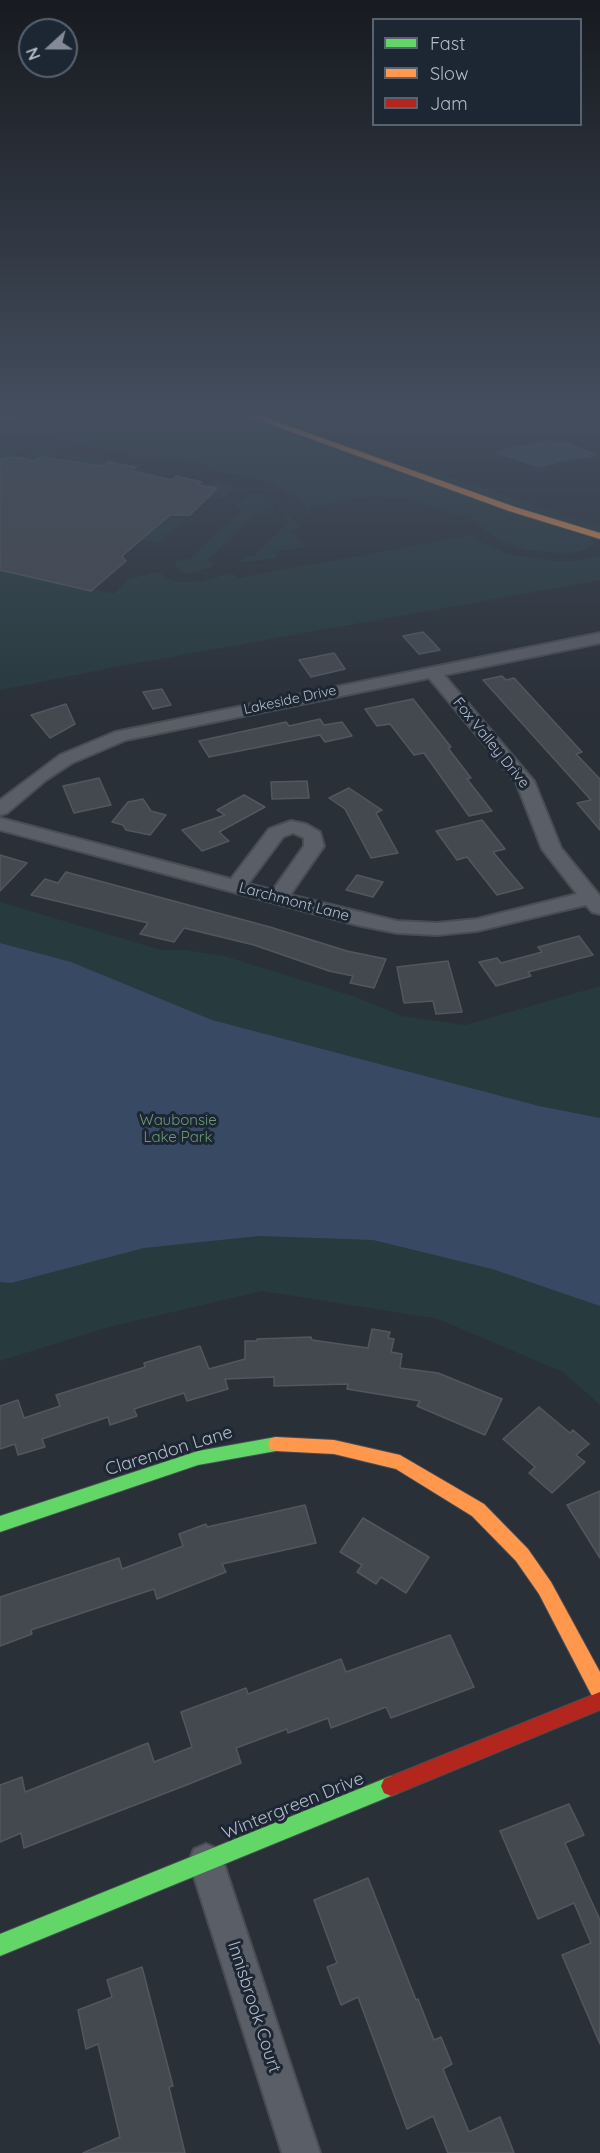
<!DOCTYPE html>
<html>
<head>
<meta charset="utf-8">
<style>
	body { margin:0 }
	#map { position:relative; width:600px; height:2153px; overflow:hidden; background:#2a3038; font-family:Quicksand,sans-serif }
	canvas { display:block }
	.legend { position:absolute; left:372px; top:18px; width:210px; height:108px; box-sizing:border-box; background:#1d2633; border:2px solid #59626f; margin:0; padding:8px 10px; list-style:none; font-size:18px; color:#b4bcc9 }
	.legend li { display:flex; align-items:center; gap:12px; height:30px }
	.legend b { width:30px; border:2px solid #59626f }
	.north { position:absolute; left:18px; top:18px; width:60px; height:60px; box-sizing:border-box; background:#1d2633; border:2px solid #59626f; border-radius:50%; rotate:249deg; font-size:16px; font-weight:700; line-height:24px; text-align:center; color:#b4bcc9 }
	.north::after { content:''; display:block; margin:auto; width:21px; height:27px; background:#848b96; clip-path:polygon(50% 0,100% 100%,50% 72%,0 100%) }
</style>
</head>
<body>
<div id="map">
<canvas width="600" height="2153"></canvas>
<ul class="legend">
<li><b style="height:8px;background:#63d668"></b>Fast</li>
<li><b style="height:8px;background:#ff974d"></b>Slow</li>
<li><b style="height:8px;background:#b3261e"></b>Jam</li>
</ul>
<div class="north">N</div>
</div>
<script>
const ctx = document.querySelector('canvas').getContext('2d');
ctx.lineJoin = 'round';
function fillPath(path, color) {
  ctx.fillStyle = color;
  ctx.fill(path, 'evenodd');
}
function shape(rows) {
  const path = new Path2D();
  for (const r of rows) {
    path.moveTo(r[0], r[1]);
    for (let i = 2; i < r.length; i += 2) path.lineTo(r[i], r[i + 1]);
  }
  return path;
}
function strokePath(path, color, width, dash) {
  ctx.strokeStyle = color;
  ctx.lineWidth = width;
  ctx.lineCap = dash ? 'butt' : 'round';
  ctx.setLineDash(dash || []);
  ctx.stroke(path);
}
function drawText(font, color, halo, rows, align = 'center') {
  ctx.font = font + ' Quicksand,sans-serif';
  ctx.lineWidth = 6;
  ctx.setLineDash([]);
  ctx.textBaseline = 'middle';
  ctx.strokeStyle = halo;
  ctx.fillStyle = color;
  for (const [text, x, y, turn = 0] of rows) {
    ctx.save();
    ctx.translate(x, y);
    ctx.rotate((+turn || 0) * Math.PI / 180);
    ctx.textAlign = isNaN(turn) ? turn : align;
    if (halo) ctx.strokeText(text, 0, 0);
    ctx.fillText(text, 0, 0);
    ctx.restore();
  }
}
fillPath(shape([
	[103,413,234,413,371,464,590,538,595,543,587,549,567,554,525,550,498,540,473,520,410,499,375,496,310,508,312,515,295,498,275,485,252,477,207,470,210,466,151,454,146,458,31,435,0,434,0,421],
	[0,442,23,442,29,443,26,446,29,447,16,457,0,459],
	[37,445,63,451,52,459,41,457,35,461,20,458],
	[70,452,120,462,108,462,102,466,59,461],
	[407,465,600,525,600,532,494,498],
	[214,480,230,484,234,489,223,498,204,499,206,486],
	[258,493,273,499,274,508,265,514,256,513,207,561,214,564,212,567,186,574,176,567,176,560,188,561,241,510,233,508,249,495],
	[167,516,184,520,157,543,141,540],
	[289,516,301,528,291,530,305,547,274,552,278,558,238,563,245,555,254,556,290,521,282,517],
	[457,531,511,555,557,561,575,561,600,556,600,580,115,667,0,690,0,570,91,591,94,589,114,594,129,579,158,572,170,580,181,582,203,581,228,574,235,575,238,578,462,537],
	[0,902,161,950,185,950,224,956,353,996,402,1016,465,1025,600,986,600,1405,563,1372,438,1319,262,1291,109,1327,0,1361]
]), '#273a3e');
fillPath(shape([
	[545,440,567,442,597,454,591,458,572,459,540,468,499,455,495,451],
	[0,943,71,962,212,1020,539,1106,600,1118,600,1306,492,1269,373,1240,259,1236,144,1248,11,1283,0,1282]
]), '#384963');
const building = shape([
	[16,457,35,461,41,457,102,466,108,462,136,467,132,471,172,480,176,476,202,482,198,485,217,488,190,515,170,515,122,556,126,561,91,591,0,570,0,459,16,457],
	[423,632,431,640,440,650,419,654,403,636,423,632],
	[334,653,345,669,311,677,299,660,334,653],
	[502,676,506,680,514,678,582,752,576,754,600,779,600,830,577,803,591,800,483,680,502,676],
	[162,689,171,705,153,709,143,692,162,689],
	[413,699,451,747,448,748,471,778,467,779,492,811,469,816,424,753,414,755,390,724,377,726,365,709,413,699],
	[66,704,75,724,50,738,31,715,66,704],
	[320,719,324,725,342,722,352,736,325,742,320,735,209,757,199,741,286,722,289,726,320,719],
	[99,778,111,805,74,813,63,786,99,778],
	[307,781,309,798,272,799,271,782,307,781],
	[349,788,382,810,376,813,398,853,371,858,345,809,329,798,349,788],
	[244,795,265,807,219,832,229,841,202,851,182,830,225,815,217,810,244,795],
	[143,799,151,811,166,815,150,835,126,830,123,825,112,822,128,802,143,799],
	[482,820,505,849,493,852,523,888,497,895,467,857,457,860,436,831,482,820],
	[0,855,27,863,0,891,0,855],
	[66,872,270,927,347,951,386,959,374,988,350,983,353,976,329,971,254,945,184,928,174,942,140,934,148,923,31,895,45,879,58,883,66,872],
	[357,875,383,882,373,897,346,890,357,875],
	[579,936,593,955,528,972,531,976,496,986,479,962,497,958,501,963,542,952,538,947,579,936],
	[448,961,462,1012,436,1014,433,1001,404,1003,397,967,448,961],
	[372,1329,390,1332,388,1338,394,1339,391,1352,402,1354,400,1368,438,1373,502,1399,485,1435,417,1406,420,1401,347,1389,348,1384,274,1386,274,1377,225,1379,228,1389,187,1401,184,1393,134,1409,137,1416,110,1425,108,1417,42,1439,45,1447,18,1455,15,1444,0,1449,0,1406,18,1400,24,1418,60,1406,56,1395,145,1367,144,1363,200,1346,209,1369,245,1359,245,1341,257,1341,257,1339,311,1337,312,1340,368,1348,372,1329],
	[539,1407,570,1433,573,1430,589,1444,576,1455,585,1462,552,1493,529,1473,535,1467,503,1439,539,1407],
	[600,1491,600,1558,567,1505,600,1491],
	[305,1505,316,1543,222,1564,226,1572,157,1599,154,1589,31,1630,32,1634,0,1646,0,1597,119,1558,122,1569,183,1546,179,1534,206,1524,207,1527,305,1505],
	[363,1518,429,1557,406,1593,381,1577,376,1584,357,1572,362,1565,340,1552,363,1518],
	[450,1635,474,1687,391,1718,386,1707,331,1728,328,1718,288,1733,287,1729,236,1748,241,1763,189,1784,24,1848,21,1833,0,1842,0,1785,22,1777,25,1792,148,1743,154,1762,192,1747,181,1712,246,1688,248,1694,341,1659,346,1672,450,1635],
	[569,1804,584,1835,565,1843,600,1920,600,2044,562,1955,591,1943,574,1903,538,1919,500,1831,569,1804],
	[368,1878,416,2000,418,1999,434,2040,441,2037,452,2064,443,2069,469,2132,500,2117,514,2153,448,2153,433,2116,407,2129,358,1997,341,2005,327,1967,337,1963,314,1900,368,1878],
	[142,1967,173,2086,169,2087,185,2153,83,2153,120,2137,98,2044,86,2049,78,2010,112,1997,107,1980,142,1967]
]);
fillPath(building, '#444950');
strokePath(building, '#52575f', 1.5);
const street = shape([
	[600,633,600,643,444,675,534,781,561,848,600,896,600,914,592,912,586,905,477,931,437,935,397,933,357,925,0,830,0,818,231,879,269,829,291,821,306,824,320,832,324,846,290,895,397,921,437,923,477,919,577,894,542,849,516,782,429,678,126,740,72,763,46,780,7,813,0,815,0,800,60,755,115,732,600,633],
	[293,833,304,838,304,846,273,890,248,884,283,837,293,833],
	[206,1844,218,1849,223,1861,320,2153,282,2153,189,1861,194,1849,206,1844]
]);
const fast = shape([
	[19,413,62,413,0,419,0,415,19,413],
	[276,1437,282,1439,284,1444,282,1449,276,1451,198,1465,0,1532,0,1516,198,1451,276,1437],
	[391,1776,398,1779,401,1786,398,1793,0,1956,0,1934,391,1776]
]);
const slow = shape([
	[240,413,252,413,515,507,600,533,600,539,509,511,240,413],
	[276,1437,334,1440,400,1455,484,1504,528,1549,551,1582,600,1672,600,1700,593,1698,539,1594,516,1561,472,1516,396,1469,334,1454,276,1451,270,1449,268,1444,270,1439,276,1437]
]);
const jam = shape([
	[600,1692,600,1710,391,1796,384,1793,381,1786,384,1779,600,1692]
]);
strokePath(street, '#484c53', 4);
strokePath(fast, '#484c53', 2);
strokePath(slow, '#484c53', 2);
strokePath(jam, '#484c53', 2);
fillPath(street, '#5a5e66');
fillPath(fast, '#63d668');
fillPath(slow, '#ff974d');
fillPath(jam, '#b3261e');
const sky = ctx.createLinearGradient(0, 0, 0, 715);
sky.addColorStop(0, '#171a1f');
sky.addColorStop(0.58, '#444e5e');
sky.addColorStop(1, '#444e5e00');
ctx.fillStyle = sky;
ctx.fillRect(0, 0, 600, 715);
drawText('14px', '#b4bcc9', '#1d2633', [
	["Lakeside Drive",290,700,-12]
]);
drawText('15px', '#b4bcc9', '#1d2633', [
	["Fox Valley Drive",491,743,51],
	["Larchmont Lane",294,902,15]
]);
drawText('15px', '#6b9a76', '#1d2633', [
	["Waubonsie",178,1120],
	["Lake Park",178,1137]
]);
drawText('18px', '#b4bcc9', '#1d2633', [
	["Clarendon Lane",169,1451,-17],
	["Wintergreen Drive",293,1806,-22],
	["Innisbrook Court",254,2007,72]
]);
</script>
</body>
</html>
